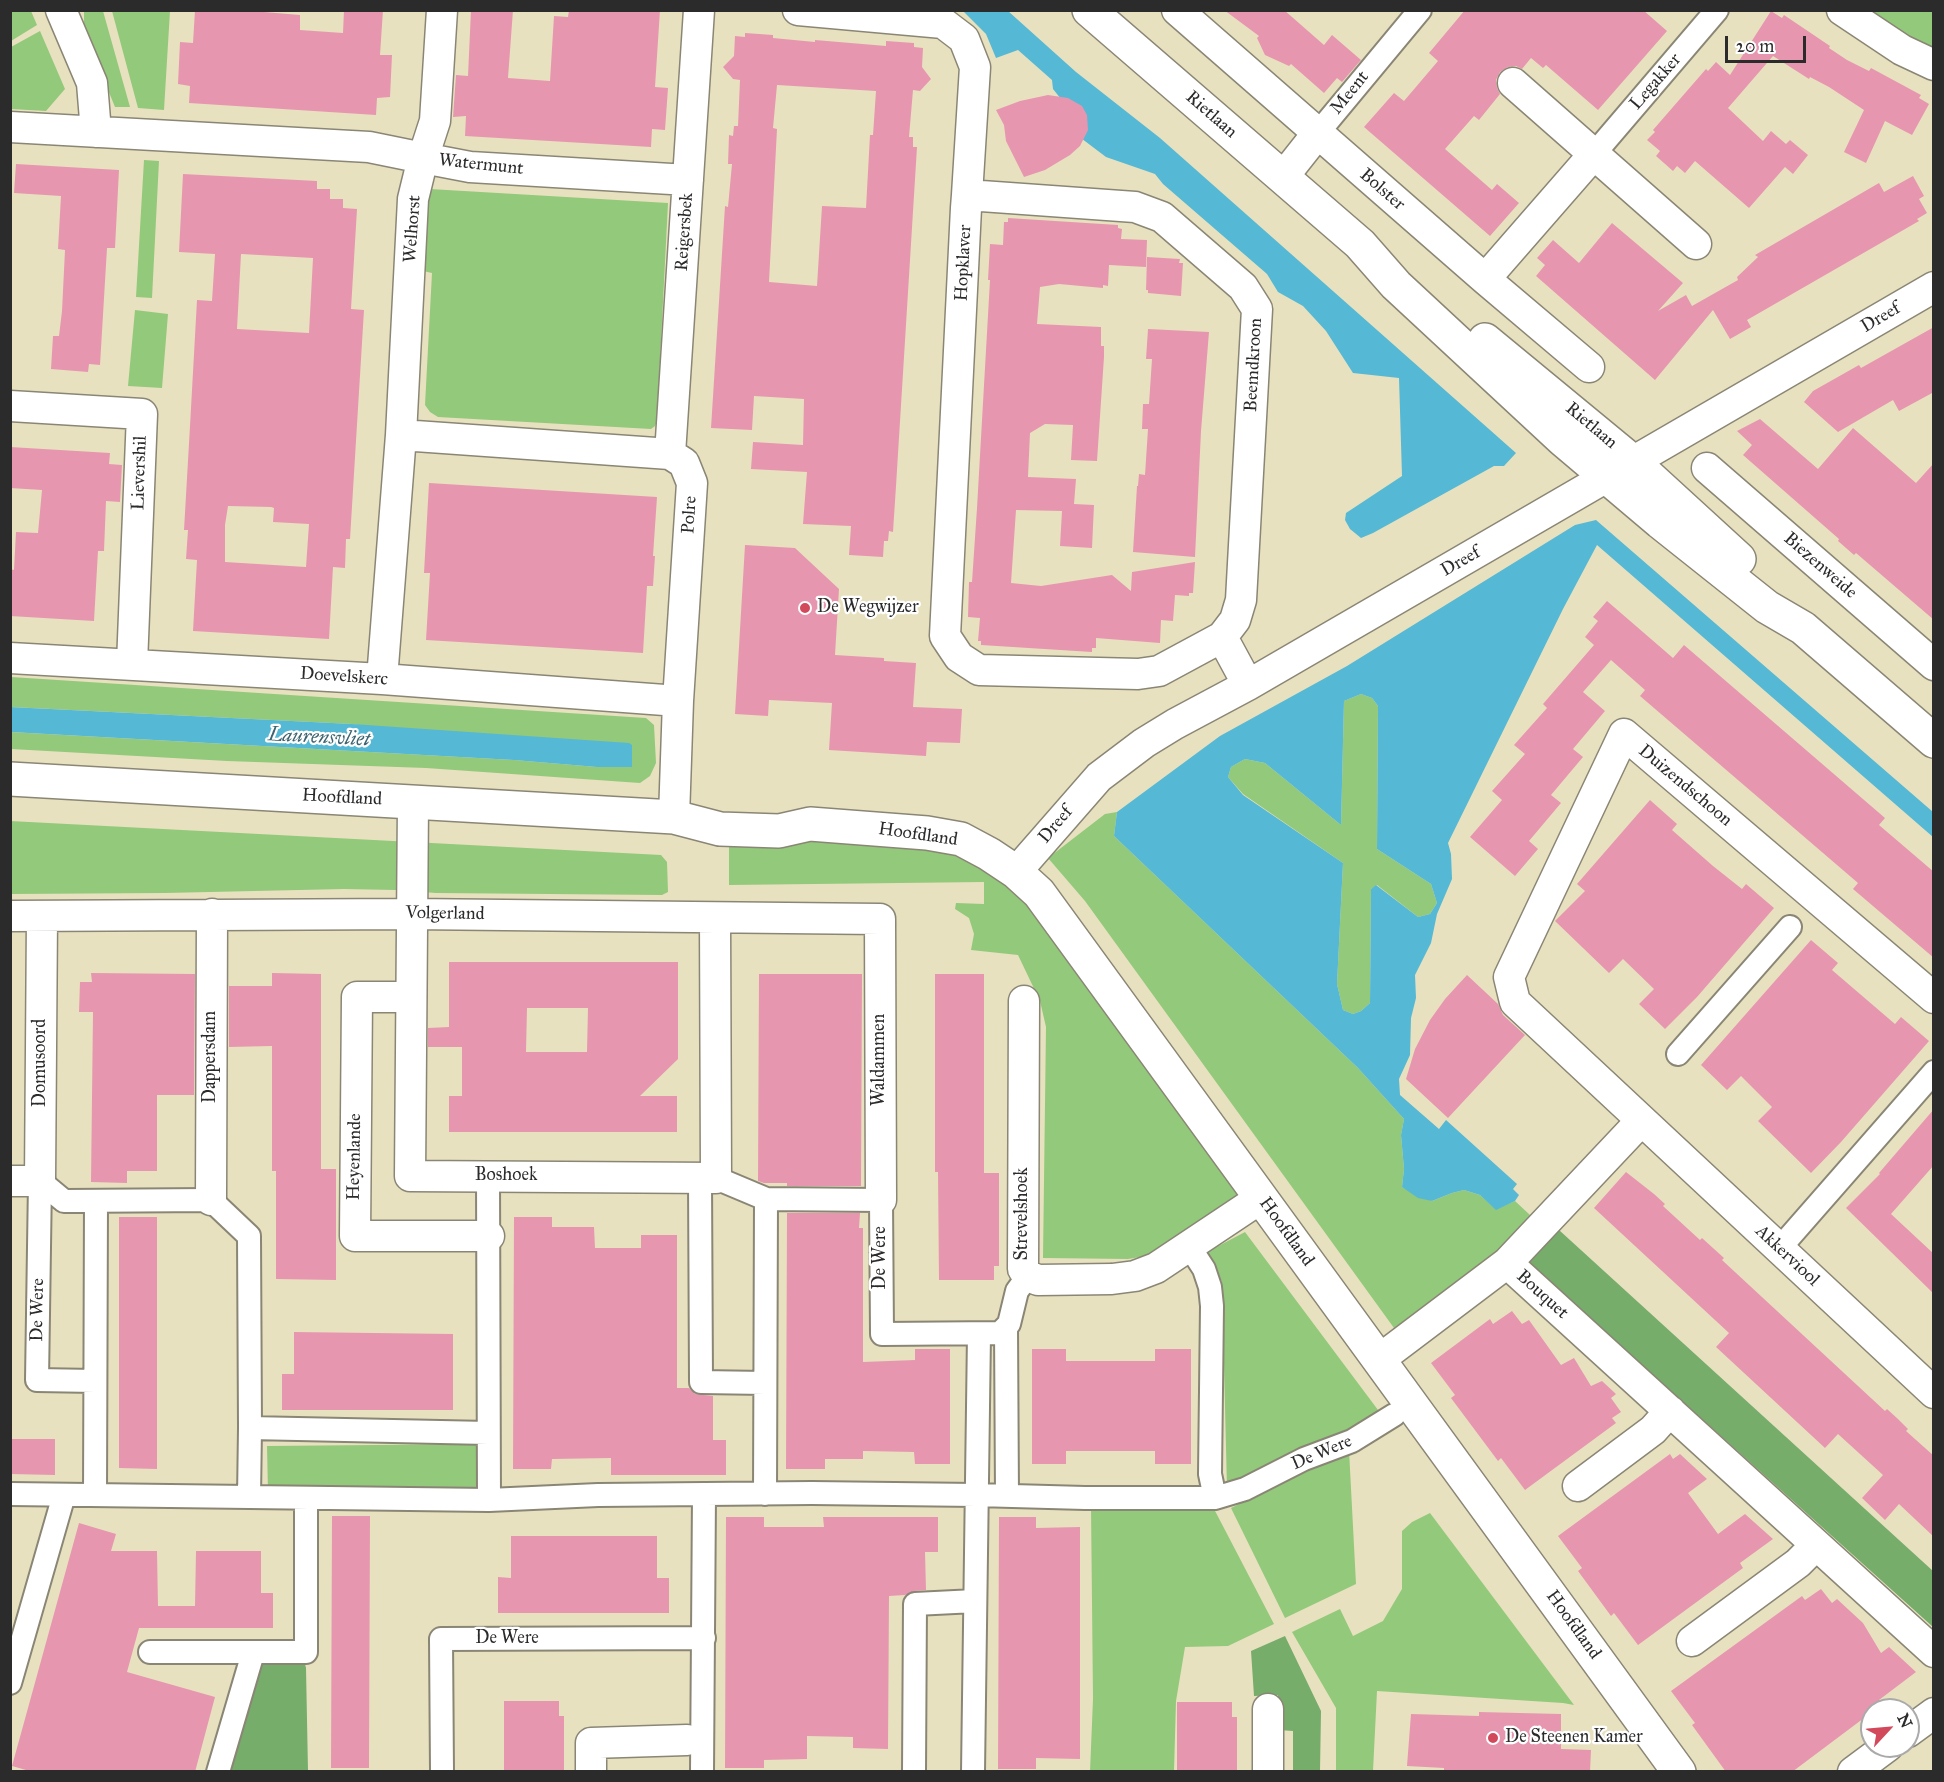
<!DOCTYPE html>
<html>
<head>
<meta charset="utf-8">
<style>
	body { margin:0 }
	#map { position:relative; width:1944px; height:1782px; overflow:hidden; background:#e8e1bf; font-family:"IM FELL Great Primer",serif }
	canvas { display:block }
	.frame { position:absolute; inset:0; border:12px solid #2b2b2b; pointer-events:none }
	.north { position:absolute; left:1860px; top:1698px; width:60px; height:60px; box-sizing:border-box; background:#fff; border:2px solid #aaa; border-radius:50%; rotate:64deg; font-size:16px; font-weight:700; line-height:24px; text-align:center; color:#2b2b2b }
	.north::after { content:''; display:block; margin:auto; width:21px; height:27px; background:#d1495b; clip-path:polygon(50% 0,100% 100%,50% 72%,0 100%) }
	.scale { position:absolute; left:1725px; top:36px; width:81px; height:27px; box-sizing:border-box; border:3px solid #2b2b2b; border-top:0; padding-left:8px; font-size:18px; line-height:21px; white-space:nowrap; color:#2b2b2b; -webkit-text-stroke:4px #fff; paint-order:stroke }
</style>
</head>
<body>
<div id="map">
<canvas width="1944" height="1782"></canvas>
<div class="frame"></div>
<div class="north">N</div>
<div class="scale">20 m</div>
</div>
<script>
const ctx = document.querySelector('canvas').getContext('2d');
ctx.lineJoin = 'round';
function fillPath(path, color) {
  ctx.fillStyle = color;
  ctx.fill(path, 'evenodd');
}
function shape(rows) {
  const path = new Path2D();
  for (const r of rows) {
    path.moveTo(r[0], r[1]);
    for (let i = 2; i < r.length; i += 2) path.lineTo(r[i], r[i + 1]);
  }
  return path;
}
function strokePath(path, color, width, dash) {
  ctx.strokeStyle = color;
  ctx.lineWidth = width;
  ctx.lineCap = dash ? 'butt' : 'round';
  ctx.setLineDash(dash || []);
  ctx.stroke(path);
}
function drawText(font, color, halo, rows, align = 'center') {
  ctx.font = font + ' "IM FELL Great Primer",serif';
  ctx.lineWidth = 4.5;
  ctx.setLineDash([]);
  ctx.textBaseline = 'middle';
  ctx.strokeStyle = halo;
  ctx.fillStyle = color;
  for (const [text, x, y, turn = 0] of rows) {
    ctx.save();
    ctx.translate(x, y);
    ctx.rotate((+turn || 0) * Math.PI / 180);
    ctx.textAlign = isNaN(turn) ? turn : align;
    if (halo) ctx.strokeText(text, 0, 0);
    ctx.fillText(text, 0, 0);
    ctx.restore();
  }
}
fillPath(shape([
	[11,10,31,11,37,25,11,41],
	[84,11,103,11,130,107,115,107,84,31],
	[112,11,170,11,164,110,138,108],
	[1860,11,1933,11,1933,50],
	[40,31,65,89,46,111,11,109,11,47],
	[144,160,159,161,152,298,136,297],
	[430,189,668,203,657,421,655,426,651,429,438,417,430,412,425,405,432,273,423,271,428,199],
	[135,310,168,314,162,388,128,386],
	[11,677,646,718,654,725,656,763,650,776,640,783,426,768,227,761,11,749,10,732,514,760,597,767,631,767,352,724,11,707],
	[1361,694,1372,698,1378,706,1377,849,1431,884,1437,903,1430,914,1418,917,1377,885,1371,889,1370,1003,1361,1011,1353,1014,1343,1010,1337,984,1343,863,1243,794,1228,777,1231,767,1245,759,1265,763,1341,825,1344,701],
	[1117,812,1114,836,1358,1068,1404,1119,1401,1135,1404,1169,1402,1187,1432,1201,1452,1193,1464,1190,1480,1195,1496,1209,1515,1201,1530,1215,1496,1256,1394,1328,1085,901,1048,858,1105,814],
	[10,821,661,855,667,862,668,892,662,895,436,893,395,890,344,889,165,893,11,894],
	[729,838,876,840,969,855,1022,894,1240,1194,1146,1256,1128,1259,1043,1258,1046,1027,1040,1001,1018,955,971,950,974,934,969,918,955,909,956,903,984,904,984,882,729,885],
	[1245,1232,1381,1414,1344,1439,1227,1489,1222,1282,1207,1252],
	[482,1444,483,1491,268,1493,267,1446],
	[1349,1450,1356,1584,1285,1618,1231,1508],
	[1091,1506,1213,1507,1274,1624,1228,1646,1185,1647,1176,1701,1174,1771,1090,1772,1093,1699],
	[1430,1513,1574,1705,1563,1703,1377,1691,1373,1771,1336,1771,1336,1708,1292,1632,1340,1609,1353,1636,1383,1621,1402,1589,1402,1531,1412,1522]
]), '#93c97b');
fillPath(shape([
	[1559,1230,1933,1571,1933,1627,1561,1292,1525,1267],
	[1285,1636,1321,1711,1320,1771,1293,1771,1293,1731,1279,1730,1278,1695,1254,1696,1251,1651],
	[303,1656,306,1668,308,1771,229,1772,263,1659]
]), '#76ad6b');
fillPath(shape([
	[963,11,1008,11,1076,72,1160,138,1516,453,1504,466,1494,466,1373,533,1361,538,1350,529,1345,520,1346,513,1402,476,1399,378,1353,373,1326,331,1303,306,1278,292,1267,274,1163,184,1155,174,1106,157,1069,129,1065,104,1053,89,1052,80,1018,50,996,58,986,34],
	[1596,520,1933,812,1933,837,1597,545,1563,609,1448,843,1451,854,1452,879,1437,914,1431,943,1415,975,1416,998,1411,1018,1410,1055,1399,1079,1400,1095,1439,1129,1446,1120,1517,1184,1513,1189,1519,1195,1515,1201,1496,1210,1480,1195,1464,1190,1452,1193,1432,1201,1418,1198,1402,1187,1404,1169,1401,1135,1404,1119,1358,1068,1114,836,1117,812,1220,736,1347,666,1575,525],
	[1361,694,1372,698,1378,706,1377,849,1431,884,1437,903,1430,914,1418,917,1376,885,1371,889,1370,1003,1361,1011,1353,1014,1343,1010,1337,984,1343,863,1243,795,1228,777,1231,767,1245,759,1265,763,1341,825,1344,701],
	[10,707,352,724,629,743,632,745,632,767,597,767,514,760,11,732]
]), '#55b8d4');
fillPath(shape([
	[195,10,240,10,300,15,300,30,343,33,344,10,383,10,380,55,392,55,390,97,377,98,376,115,189,103,190,86,178,84,180,42,193,43],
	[471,10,513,10,508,78,550,81,554,16,568,17,569,10,660,10,655,87,668,88,665,130,652,129,651,147,465,136,466,116,453,117,456,75,468,76],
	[1224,10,1284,10,1324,45,1332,35,1361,60,1342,82,1337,78,1324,93,1291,64,1289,66,1265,55,1257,38,1259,36],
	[1465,10,1643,10,1667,31,1598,110,1546,65,1543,68,1531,58,1522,69,1516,66,1508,67,1500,72,1496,80,1497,88,1500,94,1479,120,1474,116,1445,149,1492,190,1497,184,1519,203,1490,236,1364,127,1394,93,1404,101,1438,61,1429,53],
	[1771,11,1782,18,1784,15,1830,46,1829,48,1847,60,1869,71,1871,68,1921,95,1919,98,1929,104,1912,135,1885,121,1866,163,1844,152,1864,110,1829,87,1810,77,1809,79,1773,56,1728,108,1763,141,1771,131,1786,144,1790,140,1808,155,1793,174,1785,167,1749,208,1695,161,1685,173,1677,166,1673,171,1656,156,1660,151,1647,140,1655,132,1653,130,1706,69,1708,71,1716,62,1730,75],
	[745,33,773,35,773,38,815,42,815,40,886,46,886,41,914,43,914,47,923,48,922,67,931,79,920,91,913,90,909,137,913,137,913,147,917,147,896,486,893,532,889,531,888,541,884,541,883,557,849,555,851,526,803,524,807,472,751,469,753,442,803,445,804,399,754,396,752,430,711,428,725,206,728,207,732,164,728,164,729,135,733,136,734,126,738,126,740,80,733,79,723,67,734,56,735,36,745,37],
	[777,85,876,91,873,135,870,135,866,208,822,206,817,286,769,282,777,129,773,128],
	[1048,95,1068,98,1082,106,1087,115,1088,130,1080,146,1070,155,1045,170,1024,177,1006,141,1004,125,996,110,1020,101],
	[16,164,119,170,115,248,107,248,100,365,89,364,88,372,51,369,53,336,59,336,62,311,65,250,58,249,61,196,14,193],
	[183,174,317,181,317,189,330,189,330,199,343,199,343,208,357,209,351,309,364,310,350,539,346,539,345,568,333,567,329,639,193,631,197,560,186,559,188,530,184,530,190,426,197,300,212,301,215,254,179,252],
	[241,254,313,258,309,333,237,329],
	[228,506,271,507,274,508,273,522,309,524,306,567,225,562,225,525],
	[1913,176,1924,196,1919,199,1927,213,1917,219,1919,221,1747,320,1751,327,1730,339,1713,310,1655,380,1536,276,1545,265,1537,258,1553,240,1579,263,1612,223,1683,283,1658,311,1686,295,1692,306,1738,280,1737,277,1758,257,1755,255,1879,183,1884,192],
	[1008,218,1118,225,1118,228,1122,229,1121,239,1147,240,1146,267,1109,265,1108,286,1103,285,1103,288,1059,284,1040,287,1037,324,1101,327,1101,346,1104,346,1104,357,1097,461,1071,460,1073,425,1045,424,1030,433,1028,477,1076,479,1074,504,1094,505,1092,548,1060,546,1062,511,1016,510,1011,583,1041,586,1112,575,1131,591,1132,572,1195,562,1193,593,1189,593,1189,596,1175,595,1173,621,1161,620,1160,643,1096,638,1096,648,1092,648,1092,652,981,645,981,641,978,641,980,618,968,617,969,582,972,582,977,508,990,280,988,280,990,244,1003,245,1004,222,1008,222],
	[1147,257,1180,259,1179,263,1183,263,1181,296,1148,293,1148,290,1146,290],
	[1934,327,1934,392,1899,411,1893,400,1838,432,1804,402,1813,391,1859,365,1861,368],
	[1148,329,1209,332,1201,431,1195,557,1133,552,1137,486,1138,486,1139,474,1145,475,1148,429,1142,429,1143,404,1149,404,1152,359,1146,359],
	[1760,419,1818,469,1853,428,1916,483,1934,463,1934,620,1856,553,1854,555,1838,541,1839,539,1743,455,1752,445,1737,431],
	[10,447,110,453,109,464,122,465,120,502,106,501,104,551,98,551,94,621,10,616,10,569,14,570,16,532,38,533,42,490,10,488],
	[429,483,657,497,653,556,655,556,653,586,647,586,643,653,426,640,430,573,424,573],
	[745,545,795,548,839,589,835,655,884,658,884,661,916,663,913,707,962,709,960,743,927,742,926,756,829,750,832,703,769,700,768,716,735,714],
	[1607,601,1673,658,1684,645,1885,818,1879,825,1934,872,1934,958,1853,889,1858,883,1640,696,1645,690,1611,660,1583,692,1605,711,1573,749,1583,757,1551,795,1561,803,1529,841,1538,849,1515,876,1470,837,1502,800,1492,791,1525,754,1514,745,1547,708,1543,704,1594,645,1585,637,1598,621,1593,617],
	[1650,800,1677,824,1672,830,1713,866,1742,889,1746,884,1774,908,1697,997,1665,1029,1639,1004,1654,989,1623,959,1609,973,1555,921,1585,891,1577,884],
	[1811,940,1838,963,1832,970,1895,1024,1901,1017,1929,1041,1841,1142,1811,1173,1758,1121,1772,1107,1741,1076,1727,1090,1701,1065],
	[449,962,678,962,678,1059,640,1096,677,1096,677,1132,449,1132,449,1096,462,1096,462,1047,428,1047,428,1028,449,1027],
	[527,1008,588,1008,587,1052,526,1052],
	[91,973,195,974,194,1095,157,1095,157,1171,127,1171,127,1183,91,1182,93,1012,79,1012,80,982,92,982],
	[272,973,321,974,321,1169,336,1169,336,1280,276,1279,276,1171,272,1171,272,1046,229,1047,229,986,272,986],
	[759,974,862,974,861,1186,787,1186,787,1183,764,1183,758,1181],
	[935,974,984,974,984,1173,999,1173,999,1266,994,1266,994,1280,939,1280,938,1172,935,1172],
	[1467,975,1498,1004,1503,1015,1525,1035,1448,1118,1406,1079,1415,1049,1430,1020,1445,999],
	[1934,1109,1934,1165,1891,1214,1934,1254,1934,1294,1846,1208,1880,1174,1879,1173],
	[1626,1172,1654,1194,1665,1204,1663,1206,1700,1240,1702,1238,1724,1258,1722,1260,1885,1411,1887,1409,1898,1419,1908,1429,1906,1431,1934,1456,1934,1537,1899,1504,1885,1520,1862,1498,1883,1475,1838,1434,1825,1448,1716,1347,1729,1333,1594,1208],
	[787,1213,860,1213,859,1228,863,1228,863,1362,915,1360,915,1349,950,1349,950,1464,915,1464,914,1452,863,1451,863,1459,825,1459,825,1469,786,1469],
	[119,1217,157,1217,157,1469,119,1468],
	[514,1217,552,1217,552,1227,594,1227,595,1248,641,1248,641,1235,677,1235,677,1388,689,1388,695,1394,713,1396,713,1440,726,1440,726,1475,611,1475,611,1458,552,1459,551,1469,513,1469],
	[1512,1311,1522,1324,1529,1320,1561,1365,1574,1358,1591,1386,1602,1381,1616,1394,1611,1398,1621,1412,1612,1418,1616,1423,1525,1490,1501,1458,1498,1461,1451,1398,1455,1395,1431,1363,1490,1319,1493,1324],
	[294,1332,453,1334,453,1410,282,1410,282,1374,294,1374],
	[1032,1349,1066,1349,1066,1361,1155,1361,1155,1349,1191,1349,1191,1464,1155,1464,1155,1451,1066,1451,1066,1464,1032,1464],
	[10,1439,55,1439,55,1475,10,1474],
	[1670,1454,1673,1459,1680,1454,1707,1479,1688,1493,1718,1534,1745,1514,1773,1539,1740,1563,1743,1568,1638,1645,1614,1613,1611,1616,1578,1571,1582,1568,1558,1536],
	[332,1516,370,1516,369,1768,331,1768],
	[726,1517,764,1517,764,1527,824,1527,823,1517,938,1517,938,1552,925,1552,926,1590,914,1591,905,1595,889,1596,888,1749,853,1748,853,1737,807,1736,807,1759,764,1760,764,1768,725,1768],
	[999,1517,1036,1517,1036,1528,1080,1527,1080,1759,1036,1758,1036,1769,998,1769],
	[79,1523,116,1534,111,1551,157,1551,158,1606,195,1606,196,1551,261,1551,261,1593,273,1593,273,1628,139,1628,127,1672,215,1697,195,1772,33,1772,12,1766],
	[511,1536,657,1536,657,1578,669,1578,669,1613,498,1613,498,1577,511,1578],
	[1821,1589,1832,1603,1837,1599,1863,1623,1881,1653,1889,1647,1916,1672,1879,1700,1882,1705,1872,1710,1872,1712,1792,1772,1726,1772,1692,1725,1695,1723,1671,1691,1802,1596,1805,1600],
	[504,1701,559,1701,559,1716,564,1716,564,1772,504,1772],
	[1177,1702,1232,1702,1232,1717,1237,1717,1237,1772,1177,1772],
	[1479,1712,1561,1714,1561,1749,1591,1750,1590,1772,1444,1772,1444,1768,1407,1766,1411,1714,1479,1716]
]), '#e796b0');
const pedestrian = shape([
	[1317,134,1420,10],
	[1594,154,1717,10],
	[1678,1054,1790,927],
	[488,1176,489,1500],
	[700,1178,701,1382,765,1383],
	[716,1178,766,1199,881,1200,882,1334,1000,1333,1009,1324,1017,1291,1028,1276],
	[40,1181,64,1201,211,1200,249,1236,250,1428,488,1433],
	[40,1181,37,1380,95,1381],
	[1189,1246,1204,1269,1210,1287,1212,1306,1210,1474,1215,1498],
	[1779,1249,1934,1072],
	[1006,1327,1007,1496],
	[10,1494,489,1500,598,1495,812,1493,976,1495,1085,1498,1215,1498,1245,1489,1304,1459,1352,1441,1394,1415],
	[765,1494,766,1199],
	[95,1495,96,1201],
	[249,1497,250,1428],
	[150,1652,306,1652,306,1498],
	[10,1683,64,1495],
	[218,1772,253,1653],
	[442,1772,441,1639,704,1638],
	[702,1772,704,1495],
	[914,1772,915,1604,975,1601],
	[973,1772,979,1334]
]);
const minor = shape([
	[61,10,92,83,96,132],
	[442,10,435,121,423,158,470,167,688,180],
	[798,10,943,23,964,39,975,67,967,195,966,208,945,636,959,657,979,670,1138,674,1159,671,1222,637,1235,620,1241,600,1257,309,1243,287,1162,217,1135,207,967,195],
	[1177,10,1485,279,1589,367],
	[1842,10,1902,50,1934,65],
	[1513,83,1696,244],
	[10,127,369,147,423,158,413,199,401,435,382,679],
	[1283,177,1317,134],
	[1485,279,1594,154],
	[10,406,142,414,132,664],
	[401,435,670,454,684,463,692,483,678,701,674,817],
	[670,454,699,10],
	[1707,468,1934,665],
	[1222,637,1248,685],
	[10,658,382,679,678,701],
	[413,802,410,1176,716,1178,715,918],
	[1016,872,1099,777,1144,743,1175,724,1248,685,1934,287],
	[10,916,411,914,880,919,881,1200],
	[410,997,357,997,355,1236,489,1236],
	[1934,998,1624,734,1509,977,1515,1002,1934,1393],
	[1024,1001,1023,1269,1028,1276,1038,1280,1112,1279,1135,1276,1156,1268,1261,1198],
	[10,1181,40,1181,42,916],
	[211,1200,212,914],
	[1507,1263,1641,1121],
	[1380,1359,1507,1263,1934,1652],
	[1578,1486,1653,1430,1670,1411],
	[1692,1641,1798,1563,1816,1545],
	[1908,1732,1934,1713],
	[591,1772,591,1743,687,1740],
	[1268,1772,1268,1709],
	[1853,1772,1888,1746]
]);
const tertiary = shape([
	[1089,10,1360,244,1396,285,1563,440,1660,522,1767,607,1803,628,1934,741],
	[1485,340,1633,462,1739,559],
	[10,779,674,817,720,829,779,831,810,824,927,833,961,839,989,854,1016,872,1039,893,1679,1772]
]);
strokePath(pedestrian, '#8a8675', 26);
strokePath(minor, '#8a8675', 33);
strokePath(tertiary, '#8a8675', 36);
strokePath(pedestrian, '#fff', 22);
strokePath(minor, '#fff', 30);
strokePath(tertiary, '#fff', 33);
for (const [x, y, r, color] of [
	[805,608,6,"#d1495b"],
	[1493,1738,6,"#d1495b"]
]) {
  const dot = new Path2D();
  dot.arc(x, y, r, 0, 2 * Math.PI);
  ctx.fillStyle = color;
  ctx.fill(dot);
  strokePath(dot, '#fff', 2);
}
drawText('18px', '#2b2b2b', '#fff', [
	["Legakker",1656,82,-49],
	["Meent",1350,93,-51],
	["Rietlaan",1211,115,41],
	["Watermunt",481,165,6],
	["Bolster",1382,190,41],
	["Welhorst",413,229,-86],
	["Reigersbek",685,232,-86],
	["Hopklaver",964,263,-87],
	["Dreef",1881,318,-31],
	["Beemdkroon",1254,365,-87],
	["Rietlaan",1591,426,40],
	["Lievershil",140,473,-88],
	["Polre",690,515,-86],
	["Dreef",1461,562,-30],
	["Biezenweide",1820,566,41],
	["Doevelskerc",344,677,4],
	["Duizendschoon",1685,786,40],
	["Hoofdland",342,798,3],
	["Dreef",1056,825,-50],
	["Hoofdland",918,835,8],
	["Volgerland",445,914,1],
	["Dappersdam",211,1057,-90],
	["Waldammen",880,1060,-90],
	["Domusoord",41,1063,-90],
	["Heyenlande",355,1157,-89],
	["Boshoek",506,1176],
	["Strevelshoek",1023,1214,-90],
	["Hoofdland",1286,1232,54],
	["Akkerviool",1787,1256,43],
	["De Were",881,1258,-90],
	["Bouquet",1542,1295,42],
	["De Were",38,1310,-89],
	["De Were",1322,1453,-23],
	["Hoofdland",1573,1625,54],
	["De Were",507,1639]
]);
drawText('18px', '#2b2b2b', '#fff', [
	["De Wegwijzer",817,608],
	["De Steenen Kamer",1505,1738]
], 'left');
drawText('italic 20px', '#3c636f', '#fff', [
	["Laurensvliet",319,738,3]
]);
</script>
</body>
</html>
